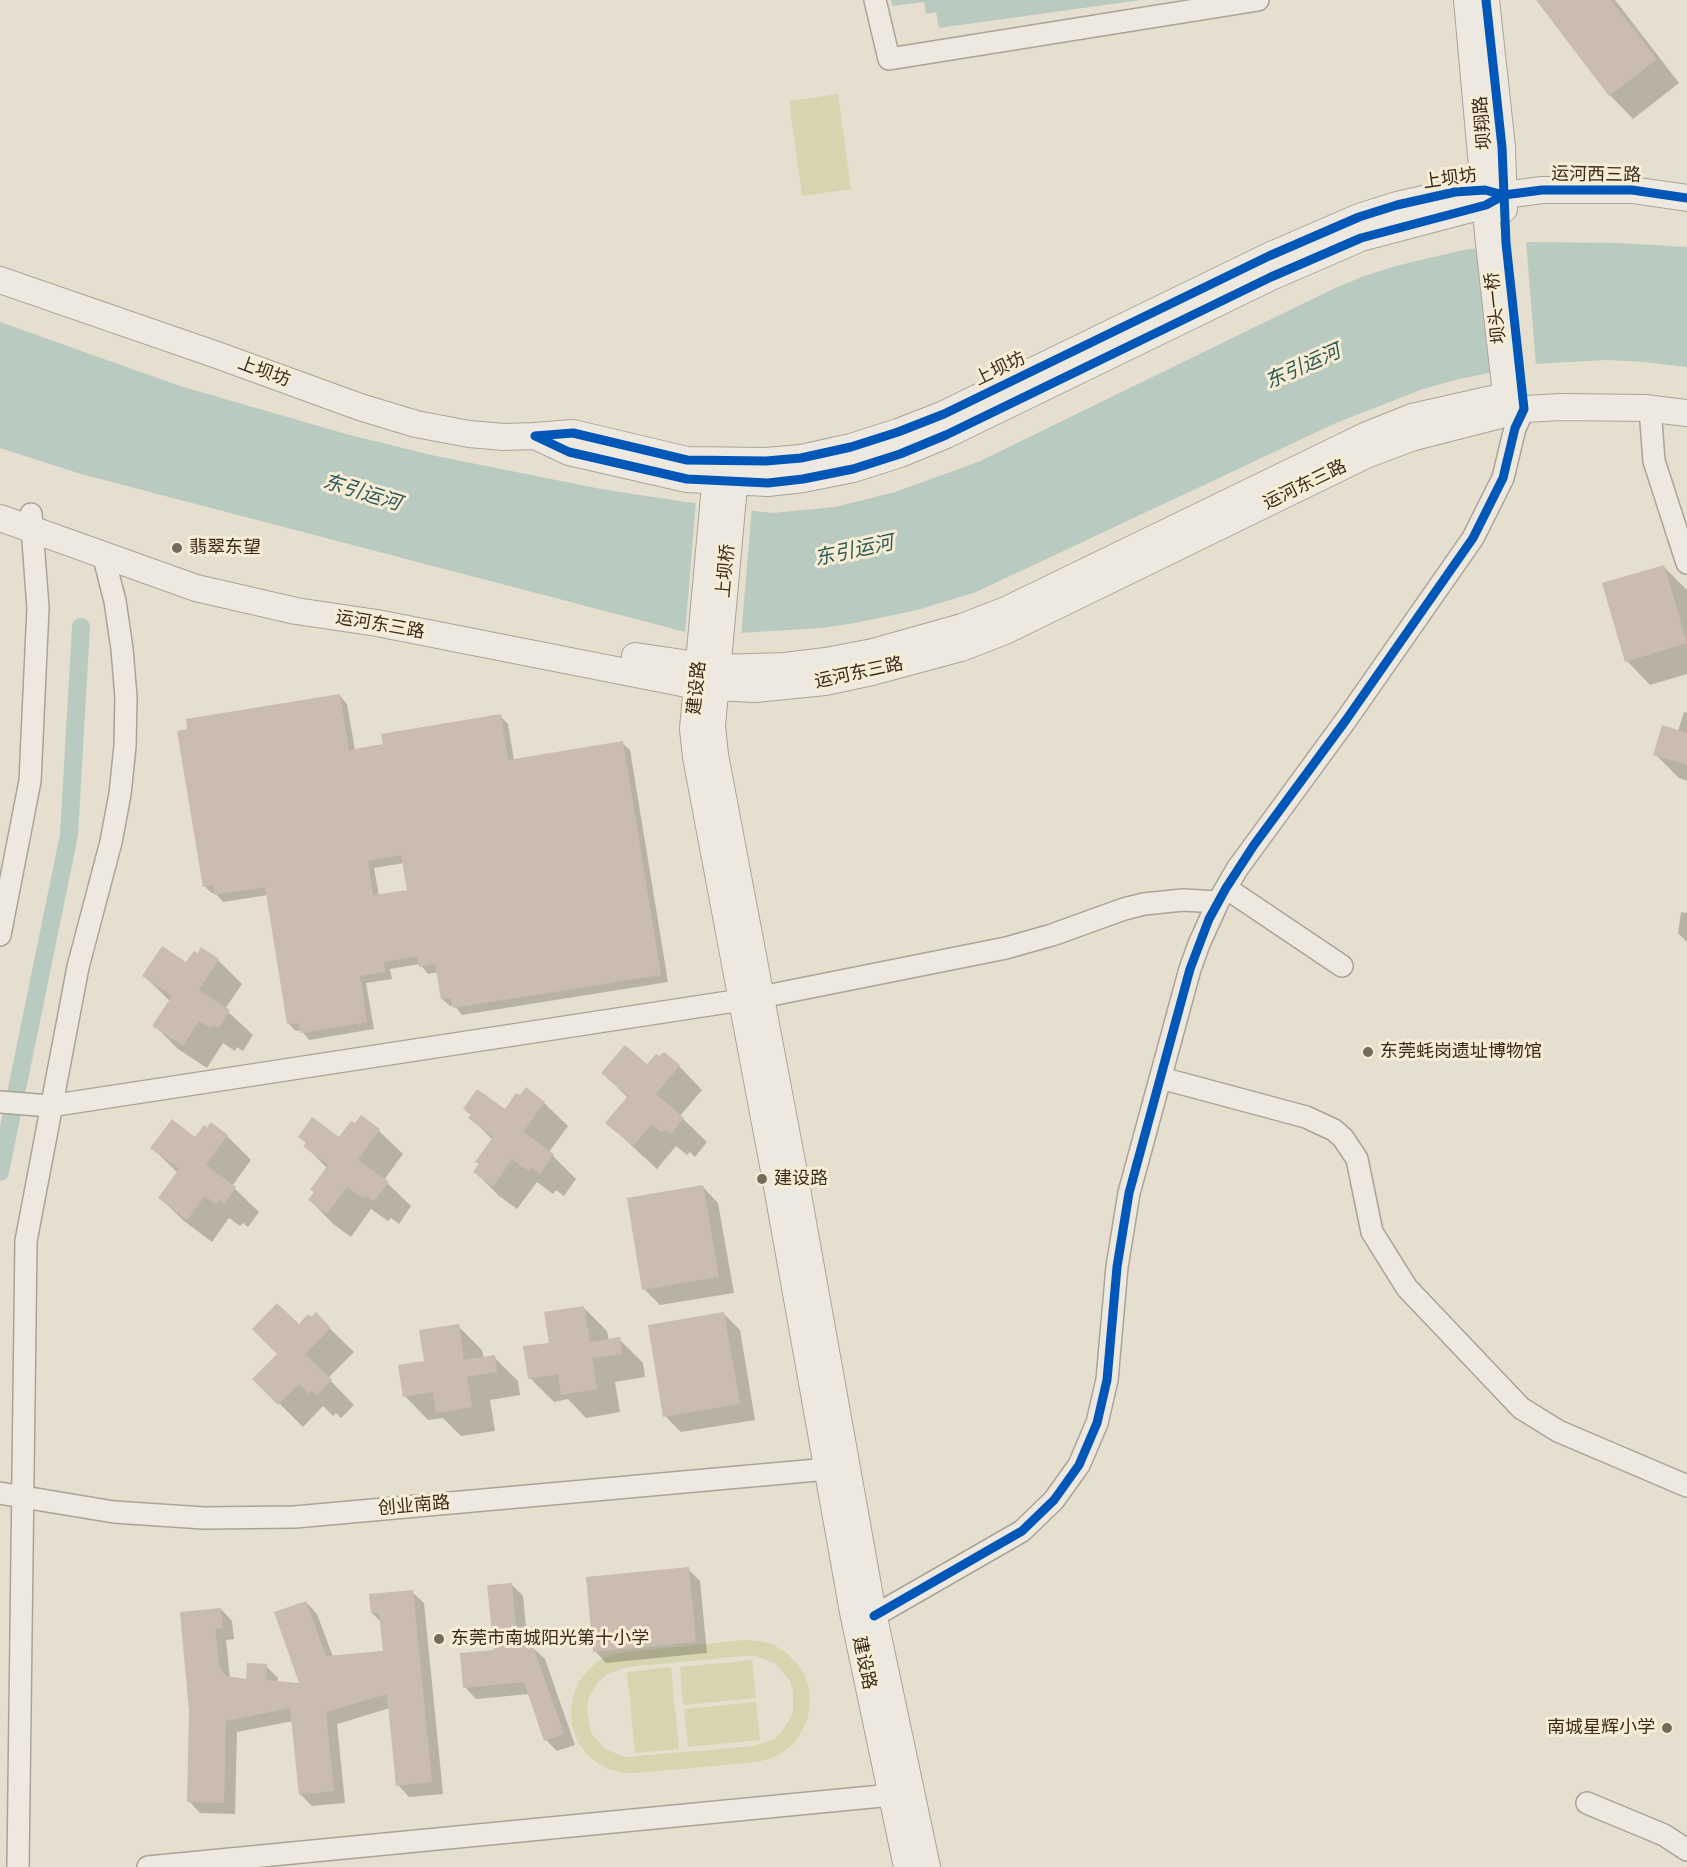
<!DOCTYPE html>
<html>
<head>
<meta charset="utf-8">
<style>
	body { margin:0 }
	canvas { display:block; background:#e6dece }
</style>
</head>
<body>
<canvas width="1687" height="1867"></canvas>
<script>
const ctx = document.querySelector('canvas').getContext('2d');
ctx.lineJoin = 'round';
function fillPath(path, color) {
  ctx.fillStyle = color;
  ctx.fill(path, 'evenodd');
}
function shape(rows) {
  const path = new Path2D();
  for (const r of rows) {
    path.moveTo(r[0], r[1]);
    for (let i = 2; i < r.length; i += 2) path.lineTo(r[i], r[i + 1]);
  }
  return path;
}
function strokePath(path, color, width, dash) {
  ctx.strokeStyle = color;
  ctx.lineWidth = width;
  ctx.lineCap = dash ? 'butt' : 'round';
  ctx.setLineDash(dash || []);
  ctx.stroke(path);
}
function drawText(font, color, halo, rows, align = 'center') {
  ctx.font = font + ' Lora,"Noto Sans SC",serif';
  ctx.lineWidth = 6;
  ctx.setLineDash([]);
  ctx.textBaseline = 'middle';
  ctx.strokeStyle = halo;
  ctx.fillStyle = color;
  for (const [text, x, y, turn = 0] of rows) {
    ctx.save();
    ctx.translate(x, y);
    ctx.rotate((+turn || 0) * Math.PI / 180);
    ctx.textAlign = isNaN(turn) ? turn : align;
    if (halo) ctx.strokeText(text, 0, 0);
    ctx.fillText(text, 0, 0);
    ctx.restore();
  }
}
fillPath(shape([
	[838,94,851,189,802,196,789,101],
	[744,1640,758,1641,772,1644,785,1652,796,1662,804,1674,809,1688,810,1703,808,1717,802,1731,794,1743,783,1752,770,1759,756,1762,637,1773,623,1773,609,1769,596,1762,585,1752,577,1740,572,1726,571,1711,573,1696,578,1683,587,1671,598,1661,611,1655,625,1652],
	[745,1656,756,1656,776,1664,790,1681,793,1691,793,1713,782,1732,774,1739,754,1746,625,1757,605,1749,591,1733,587,1712,588,1700,598,1682,607,1674,627,1667],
	[752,1660,756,1698,683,1705,680,1667],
	[671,1667,679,1749,635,1753,627,1672],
	[756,1702,760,1740,688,1747,684,1709]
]), '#d7d5b0');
fillPath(shape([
	[891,0,1141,0,939,28,936,12,926,14,924,2,892,6],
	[1531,242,1619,243,1687,247,1687,367,1644,362,1607,360,1534,364,1459,379,1423,389,1336,423,976,592,917,610,855,623,822,628,739,633,689,633,81,474,0,448,0,322,180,386,346,434,431,455,601,489,686,502,772,513,835,507,895,492,978,462,1333,289,1364,276,1396,266,1463,250]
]), '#b9cbc0');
fillPath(shape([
	[1526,240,1536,367,1490,374,1480,244],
	[696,500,752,507,741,636,685,635]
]), '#e6dece');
fillPath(shape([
	[1548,0,1615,0,1679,83,1633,119,1610,95],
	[1663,566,1687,590,1687,674,1650,685,1627,661],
	[340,696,347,704,355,750,385,745,500,716,508,724,514,760,622,743,630,750,668,982,462,1015,454,1005,450,1006,442,999,438,972,428,974,420,964,390,969,392,979,366,983,374,1029,309,1040,301,1030,296,1031,289,1024,268,895,223,902,215,893,212,893,204,886],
	[404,863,408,892,379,896,374,868],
	[1684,712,1687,713,1687,781,1679,778,1655,754,1678,731],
	[1681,912,1687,913,1687,942,1678,933],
	[202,949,218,960,242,984,225,1009,253,1035,243,1051,237,1047,235,1051,223,1043,207,1068,178,1049,154,1025,170,1001,144,976,187,964],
	[647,1066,679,1066,702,1090,680,1116,707,1142,695,1157,690,1152,687,1155,676,1146,657,1169,607,1123,628,1098,603,1073],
	[526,1089,544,1103,568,1126,549,1152,576,1179,564,1196,556,1190,553,1194,537,1182,517,1209,499,1196,475,1172,493,1140,470,1118,472,1116,465,1109,505,1111,520,1097],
	[361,1117,379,1131,403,1154,384,1180,411,1206,399,1224,391,1218,388,1221,371,1209,351,1237,333,1224,310,1200,327,1168,305,1146,340,1139,355,1125],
	[211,1124,227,1136,251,1160,232,1186,259,1212,248,1227,243,1223,240,1226,229,1218,212,1242,184,1221,160,1198,178,1173,152,1148,196,1139],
	[703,1187,718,1203,734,1293,660,1305,644,1289],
	[584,1308,607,1331,609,1341,619,1339,643,1363,645,1377,615,1382,620,1412,586,1418,568,1399,554,1402,530,1378,550,1344],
	[724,1314,740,1330,755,1420,681,1432,665,1416],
	[316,1315,354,1352,328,1378,354,1405,341,1418,336,1413,333,1416,323,1406,303,1427,255,1379,279,1354,299,1326],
	[458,1326,482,1350,484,1359,494,1357,518,1381,520,1395,490,1400,495,1431,461,1436,443,1418,428,1420,405,1396,425,1362],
	[688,1569,700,1581,707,1653,606,1663,595,1651],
	[511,1584,523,1596,528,1648,533,1648,545,1659,575,1745,557,1751,546,1740,529,1694,476,1699,465,1687,495,1651],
	[412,1592,424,1603,443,1794,409,1797,398,1785,390,1708,337,1724,345,1803,312,1806,300,1794,293,1721,237,1732,235,1814,200,1813,189,1801,191,1711,221,1609,232,1621,234,1639,226,1640,230,1678,247,1680,266,1666,278,1678,277,1683,301,1685,306,1602,317,1614,333,1657,384,1652,381,1622,372,1613]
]), '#0003');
strokePath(shape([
	[0,1172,69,835,81,627]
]), '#b9cbc0', 18);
fillPath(shape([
	[1536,0,1611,0,1657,59,1609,96],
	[1664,565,1687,643,1625,662,1602,583],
	[340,694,349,750,383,744,381,734,501,714,508,760,623,741,661,975,453,1008,451,998,441,999,435,964,419,967,417,956,384,962,385,972,360,976,367,1022,300,1033,298,1023,287,1024,265,887,214,895,213,885,203,887,177,731,187,729,186,719],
	[401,855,407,890,373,895,368,861],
	[1662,725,1687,733,1687,765,1653,755],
	[162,946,186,962,194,951,198,953,201,947,219,959,199,990,230,1010,219,1028,213,1025,211,1028,199,1021,183,1046,152,1026,172,996,142,976],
	[625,1045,647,1064,656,1054,659,1056,664,1052,680,1065,656,1094,684,1118,671,1134,665,1130,662,1133,652,1124,633,1146,605,1123,628,1096,601,1073],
	[526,1087,545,1102,523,1132,554,1154,540,1174,532,1168,529,1171,512,1159,493,1187,473,1172,479,1164,475,1162,493,1137,468,1118,471,1115,463,1109,477,1089,505,1109,516,1093,520,1095],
	[361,1115,380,1129,358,1160,389,1182,374,1201,366,1196,364,1199,347,1187,327,1214,308,1200,314,1192,310,1190,328,1165,303,1146,306,1143,298,1137,312,1117,339,1137,351,1121,355,1123],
	[172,1119,195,1137,204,1125,207,1128,211,1122,228,1135,206,1165,236,1187,224,1204,219,1200,216,1204,205,1196,187,1220,158,1198,179,1169,150,1148],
	[703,1185,719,1277,642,1290,627,1198],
	[277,1303,299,1324,308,1314,311,1317,316,1312,331,1328,305,1354,332,1380,317,1395,312,1390,309,1394,299,1384,278,1405,252,1379,277,1354,252,1329],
	[584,1306,590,1342,620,1337,622,1354,592,1358,597,1389,561,1395,558,1374,528,1379,523,1346,549,1343,544,1312],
	[724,1312,740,1404,663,1417,648,1325],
	[459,1324,464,1360,495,1355,497,1372,467,1377,472,1407,436,1413,433,1392,403,1397,398,1365,424,1361,419,1330],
	[689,1567,696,1642,593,1652,586,1577],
	[512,1583,518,1648,533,1646,564,1734,544,1741,524,1682,463,1688,460,1653,494,1650,487,1585],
	[413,1590,432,1782,396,1786,387,1694,326,1712,334,1791,299,1795,290,1708,226,1721,224,1803,187,1802,189,1711,180,1612,221,1608,223,1628,215,1629,220,1668,226,1676,246,1679,247,1663,267,1664,266,1680,299,1683,274,1612,306,1601,326,1656,383,1651,379,1613,371,1613,369,1594]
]), '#cabcaf');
const minor = shape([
	[875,0,889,59,1258,0],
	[1650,409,1654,461,1687,563],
	[1226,888,1342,966],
	[0,935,30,781,38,608,31,514],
	[1161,1078,1306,1117,1334,1130,1343,1138,1357,1159,1372,1232,1407,1288,1521,1408,1558,1431,1687,1486],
	[0,1102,50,1106,761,997,1006,948,1052,935,1124,909,1144,904,1183,900,1218,902],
	[0,1493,114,1512,204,1518,295,1517,828,1469],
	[874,1616,1022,1531,1054,1500,1079,1465,1097,1423,1107,1380,1117,1267,1129,1193,1190,969,1199,944,1218,902,1237,869,1346,720,1473,538,1503,478,1515,428,1524,409],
	[1587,1803,1664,1835,1687,1850],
	[18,1867,26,1241,78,967,111,842,120,794,125,746,126,697,122,649,115,601,103,554],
	[148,1867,892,1795]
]);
const tertiary = shape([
	[1467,0,1489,244,1508,412],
	[1486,0,1502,147,1504,209],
	[1504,195,1486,205,1361,238,1271,277,946,435,900,454,853,469,803,479,768,483,687,479,569,452,535,436,573,433,687,460,766,461,801,458,851,447,898,432,944,414,1269,256,1359,217,1397,205,1455,192,1485,190,1504,195,1542,190,1632,190,1687,198],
	[0,280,217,355,360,407,416,424,469,434,504,437,535,436],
	[717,463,693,729,696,757,776,1181,853,1612,907,1867],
	[736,464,712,726,715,755,795,1178,872,1608,927,1867],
	[0,518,196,588,296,611,377,623,697,686,755,689,825,682,872,672,961,648,1005,631,1366,455,1411,438,1524,409,1561,407,1645,408,1687,413],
	[635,656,718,668,785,666,826,661,873,652,962,627,1006,610,1367,435,1412,417,1510,395]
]);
strokePath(minor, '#aba397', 24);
strokePath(tertiary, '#aba397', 28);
strokePath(minor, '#eee9e0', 21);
strokePath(tertiary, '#eee9e0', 26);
strokePath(shape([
	[1504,195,1486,205,1361,238,1271,277,946,435,900,454,853,469,803,479,768,483,687,479,569,452,535,436,573,433,687,460,766,461,801,458,851,447,898,432,944,414,1269,256,1359,217,1397,205,1455,192,1485,190,1504,195,1542,190,1632,190,1687,198],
	[874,1616,1022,1531,1054,1500,1079,1465,1097,1423,1107,1380,1117,1267,1129,1193,1190,969,1209,919,1226,888,1254,845,1346,720,1473,538,1503,478,1515,428,1524,409,1506,243,1502,147,1486,0]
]), '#0057b8', 9);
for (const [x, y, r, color] of [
	[177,548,6,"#776a5c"],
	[1368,1052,6,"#776a5c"],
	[762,1179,6,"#776a5c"],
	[439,1639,6,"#776a5c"],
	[1667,1728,6,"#776a5c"]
]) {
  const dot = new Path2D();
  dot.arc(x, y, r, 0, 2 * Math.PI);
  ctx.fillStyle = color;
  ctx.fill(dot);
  strokePath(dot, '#f7ecd4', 2);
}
drawText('18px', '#3b2b1e', '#f7ecd4', [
	["坝翔路",1483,123,-95],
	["运河西三路",1596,175,1],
	["上坝坊",1450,179,-8],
	["坝头一桥",1496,308,-96],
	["上坝坊",1000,369,-26],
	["上坝坊",264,372,20],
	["运河东三路",1305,485,-26],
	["上坝桥",726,571,-85],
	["运河东三路",380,625,10],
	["运河东三路",859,673,-12],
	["建设路",697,688,-84],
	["创业南路",414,1506,-5],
	["建设路",864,1663,78]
]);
drawText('18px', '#3b2b1e', '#f7ecd4', [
	["翡翠东望",189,548],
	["东莞蚝岗遗址博物馆",1380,1052],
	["建设路",774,1179],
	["东莞市南城阳光第十小学",451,1639],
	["南城星辉小学",1655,1728,"right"]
], 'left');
drawText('italic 20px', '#2d5b57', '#f7ecd4', [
	["东引运河",1303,367,-24],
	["东引运河",362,493,17],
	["东引运河",854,551,-12]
]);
</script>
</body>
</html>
